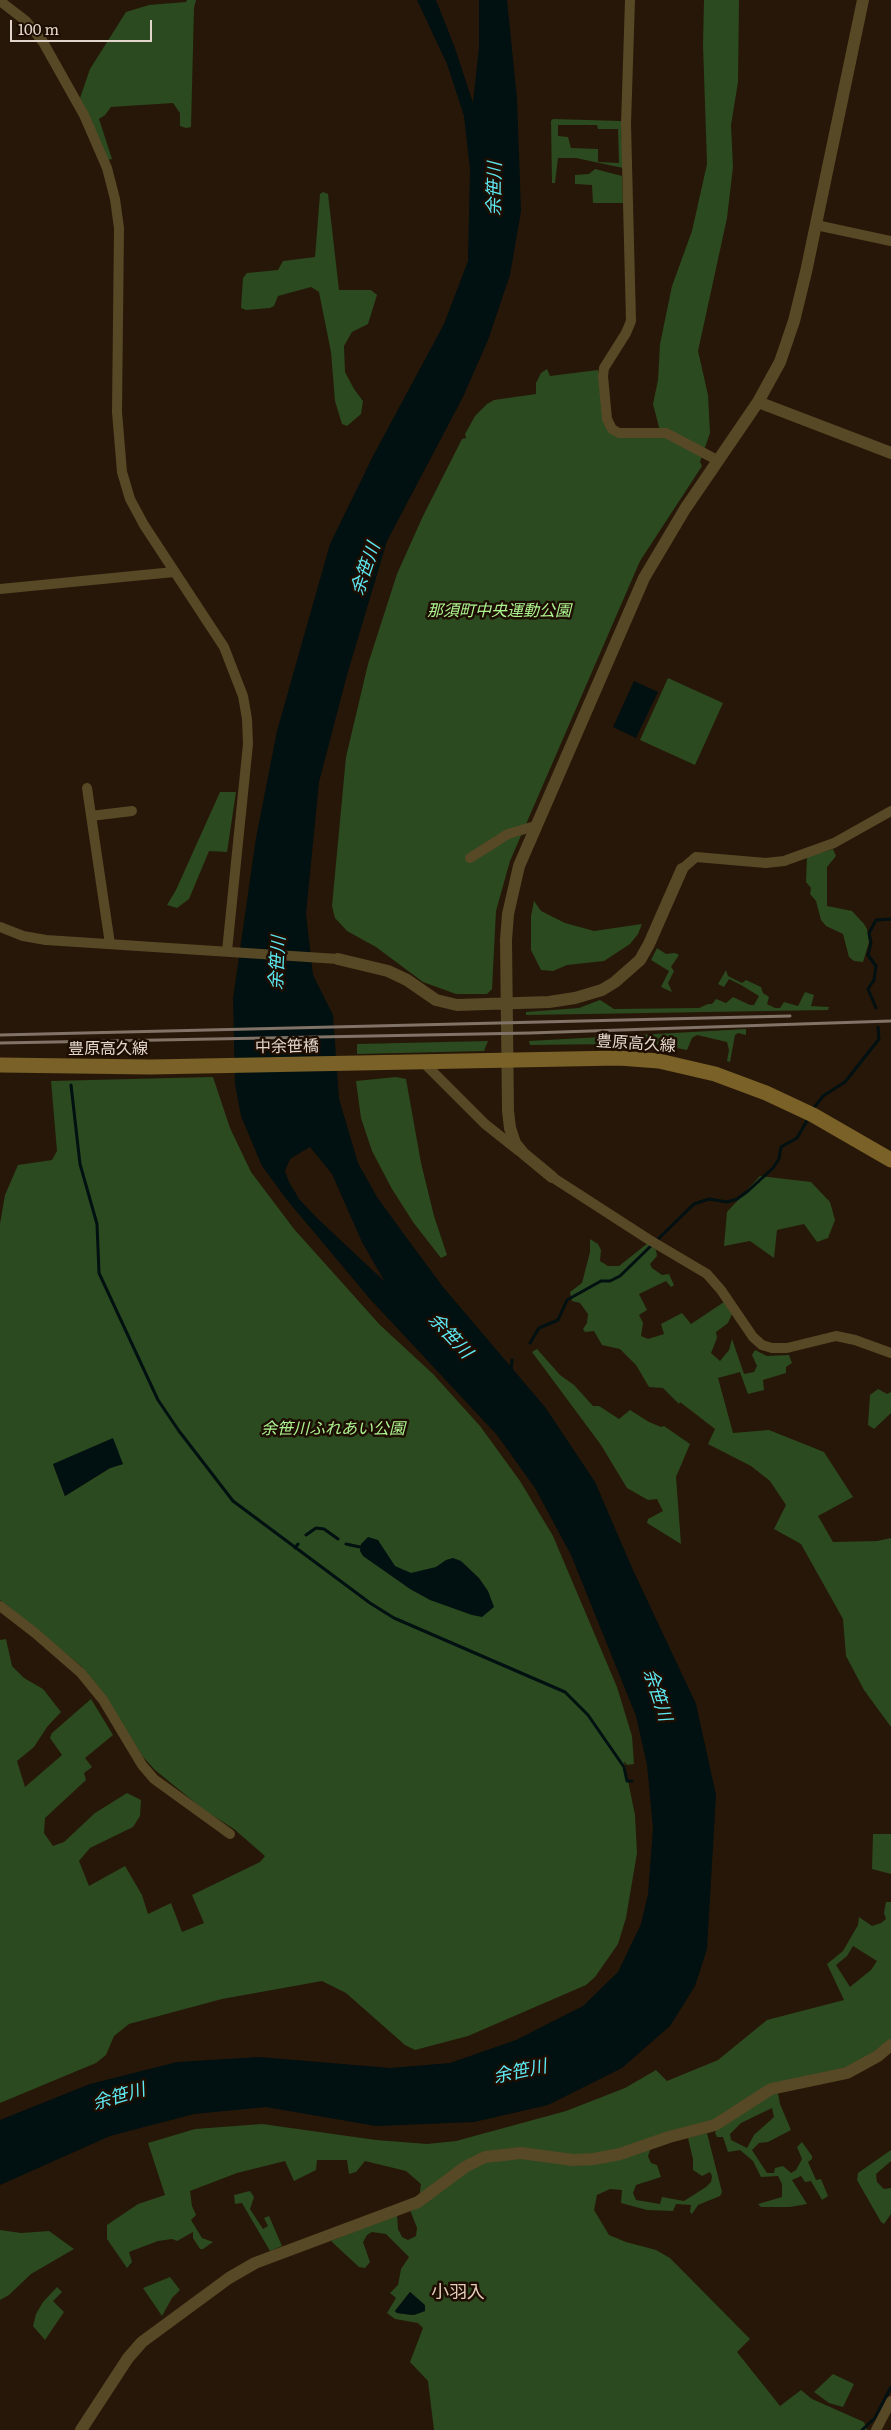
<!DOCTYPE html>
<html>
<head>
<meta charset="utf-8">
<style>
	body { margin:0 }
	#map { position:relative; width:891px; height:2430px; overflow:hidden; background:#271708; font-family:Literata,serif }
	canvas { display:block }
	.scale { position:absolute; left:10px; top:20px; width:142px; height:22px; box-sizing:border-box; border:2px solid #e2d6cc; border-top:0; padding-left:6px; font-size:15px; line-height:18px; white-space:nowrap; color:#e2d6cc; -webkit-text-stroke:4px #1e0e02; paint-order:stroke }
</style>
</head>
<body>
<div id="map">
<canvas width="891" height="2430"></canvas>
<div class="scale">100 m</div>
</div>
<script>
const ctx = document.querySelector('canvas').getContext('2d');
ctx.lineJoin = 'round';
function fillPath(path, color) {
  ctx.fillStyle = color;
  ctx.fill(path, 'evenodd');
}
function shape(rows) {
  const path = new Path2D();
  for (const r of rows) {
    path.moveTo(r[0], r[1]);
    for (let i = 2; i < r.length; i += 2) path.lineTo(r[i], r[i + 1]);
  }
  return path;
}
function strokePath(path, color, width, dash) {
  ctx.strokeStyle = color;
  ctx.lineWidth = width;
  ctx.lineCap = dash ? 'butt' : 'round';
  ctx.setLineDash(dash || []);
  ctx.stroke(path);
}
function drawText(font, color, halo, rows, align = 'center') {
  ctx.font = font + ' Literata,"Noto Sans JP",serif';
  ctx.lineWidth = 5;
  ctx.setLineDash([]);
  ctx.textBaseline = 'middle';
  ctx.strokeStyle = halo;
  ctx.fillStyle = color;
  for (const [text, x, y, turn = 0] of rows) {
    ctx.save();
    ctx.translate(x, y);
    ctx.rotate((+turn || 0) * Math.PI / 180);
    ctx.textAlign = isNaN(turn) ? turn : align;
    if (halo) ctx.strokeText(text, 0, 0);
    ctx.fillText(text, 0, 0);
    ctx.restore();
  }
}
fillPath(shape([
	[187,0,196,0,194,8,191,127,186,128,180,126,180,113,173,103,111,107,105,115,99,119,112,159,107,160,80,98,90,69,126,12,149,5,186,2],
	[704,0,739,0,738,82,731,125,733,167,727,218,698,351,708,395,710,433,700,462,702,466,640,561,510,861,496,911,492,989,487,994,456,994,423,982,376,947,347,931,335,918,332,906,346,757,368,664,397,574,423,516,462,439,466,438,465,434,475,416,487,404,494,400,536,394,536,383,541,373,547,369,550,376,598,370,610,431,661,435,653,404,658,380,660,344,672,286,692,231,707,164,703,45],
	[553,119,621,121,623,168,576,158,558,158,555,183,552,183,551,121],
	[558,125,597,125,598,129,618,129,619,163,598,162,598,149,571,148,568,137,558,136],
	[595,169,622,176,623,203,593,203,592,185,575,184,575,175,589,174],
	[323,192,328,194,339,290,371,290,377,295,368,324,352,332,344,346,345,372,354,389,363,401,361,414,347,426,342,424,335,401,331,352,319,292,311,287,278,296,274,306,270,308,246,310,241,308,243,278,247,273,278,270,283,261,315,257,320,194],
	[668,678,723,703,695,765,640,740],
	[220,792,236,792,227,852,209,851,189,899,177,908,167,905,176,890],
	[833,849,836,856,827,867,827,906,852,911,864,924,867,929,869,942,863,962,854,961,849,957,843,934,826,926,821,920,816,901,810,894,811,888,806,882,807,857],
	[534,901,541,911,565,923,594,931,642,924,638,934,630,944,604,961,567,965,553,971,541,970,531,950,531,916],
	[657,948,666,954,675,953,679,955,671,967,674,971,668,983,672,992,661,987,669,971,651,960],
	[726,970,728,976,742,983,746,980,761,987,763,993,769,997,767,1004,775,1008,780,1008,784,1002,798,1006,805,992,814,995,811,1006,829,1007,828,1010,526,1015,526,1012,579,1008,600,1000,614,1009,699,1008,708,1004,712,1004,716,999,726,1003,733,997,750,1005,754,1005,759,996,741,985,729,979,724,987,718,984],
	[746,1029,746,1035,738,1033,735,1035,730,1062,727,1061,729,1050,727,1042,697,1035,692,1038,687,1050,656,1044,647,1048,615,1044,530,1045,529,1041],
	[488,1041,484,1051,357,1054,357,1044],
	[213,1077,230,1128,251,1172,294,1229,380,1325,433,1374,480,1426,520,1481,553,1536,617,1687,632,1736,634,1764,627,1765,624,1761,635,1815,637,1853,626,1918,618,1944,595,1977,586,1985,468,2036,415,2050,405,2045,346,1993,322,1981,222,1999,129,2024,114,2036,106,2055,96,2063,0,2103,0,1640,6,1639,12,1666,24,1678,43,1689,61,1712,47,1727,34,1747,17,1761,25,1787,62,1755,50,1738,52,1733,91,1699,113,1735,85,1758,92,1767,84,1773,86,1780,45,1818,44,1833,53,1846,64,1842,95,1813,127,1793,141,1800,140,1816,133,1827,90,1848,79,1861,89,1886,125,1866,142,1895,148,1914,171,1903,182,1932,204,1923,192,1895,260,1862,265,1856,234,1829,204,1810,155,1770,143,1757,100,1689,81,1666,0,1600,0,1224,5,1195,18,1165,52,1160,57,1151,51,1081],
	[53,1464,123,1464,110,1468,65,1496],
	[396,1077,406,1079,421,1163,434,1216,447,1255,441,1258,413,1222,392,1189,372,1151,361,1118,356,1081],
	[760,1176,811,1182,830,1202,835,1220,828,1238,817,1242,804,1224,777,1230,774,1258,750,1241,724,1246,727,1212],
	[590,1239,598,1244,601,1250,600,1261,608,1266,619,1266,648,1243,656,1250,657,1256,650,1264,652,1268,662,1275,669,1274,674,1285,671,1287,666,1281,639,1294,647,1310,639,1315,643,1323,641,1336,648,1339,664,1334,661,1324,682,1313,691,1324,724,1302,732,1314,728,1323,716,1332,717,1338,711,1353,720,1361,729,1350,732,1339,744,1374,754,1372,757,1366,752,1355,755,1350,767,1356,789,1355,792,1363,786,1367,786,1373,763,1380,764,1390,748,1394,740,1372,718,1378,733,1433,769,1430,824,1452,853,1497,818,1516,833,1542,877,1541,891,1538,891,1727,864,1690,846,1656,843,1619,801,1544,774,1529,786,1505,770,1481,751,1466,708,1444,715,1429,680,1402,679,1404,663,1388,649,1387,636,1365,620,1349,602,1345,594,1331,585,1332,583,1329,587,1323,588,1314,580,1303,572,1301,570,1292,582,1283,590,1252],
	[537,1349,560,1375,574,1385,593,1406,599,1406,619,1419,630,1410,649,1422,661,1427,664,1426,690,1444,676,1477,681,1544,647,1523,648,1519,663,1511,657,1499,648,1500,627,1488,601,1445,532,1352],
	[878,1389,887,1394,891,1392,891,1413,874,1429,868,1425,870,1395],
	[873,1834,891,1834,891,1874,872,1869],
	[886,1902,891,1902,891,2040,850,2068,776,2083,780,2104,791,2130,768,2142,759,2143,752,2150,767,2173,774,2173,775,2168,783,2166,791,2173,796,2170,802,2159,797,2147,802,2142,812,2156,812,2159,808,2162,816,2180,821,2179,828,2196,822,2200,811,2181,805,2182,801,2176,792,2180,807,2204,790,2207,761,2207,758,2204,782,2197,782,2184,778,2176,761,2177,753,2161,740,2150,728,2152,723,2137,717,2137,715,2133,717,2129,654,2140,648,2156,651,2163,657,2165,661,2177,636,2185,633,2193,636,2200,660,2204,662,2197,684,2201,706,2187,711,2182,712,2176,710,2172,702,2176,693,2170,693,2159,688,2138,707,2133,722,2192,720,2196,698,2205,692,2214,690,2212,691,2205,676,2204,673,2211,647,2210,621,2203,622,2190,610,2189,597,2195,594,2210,609,2235,626,2242,656,2250,670,2258,750,2339,737,2352,780,2406,801,2390,812,2399,864,2422,867,2430,434,2430,428,2381,410,2362,423,2328,418,2323,395,2319,387,2313,396,2298,390,2293,398,2285,401,2269,409,2257,386,2234,372,2232,367,2235,363,2242,370,2262,365,2268,359,2267,331,2241,397,2214,398,2229,402,2237,408,2240,416,2236,417,2228,410,2210,418,2205,421,2184,406,2171,365,2161,356,2172,349,2174,347,2160,317,2160,316,2170,294,2181,285,2161,237,2173,190,2191,192,2206,196,2215,191,2220,202,2238,213,2242,203,2249,200,2249,193,2238,193,2232,177,2241,172,2239,158,2241,129,2252,132,2262,127,2268,107,2239,107,2225,138,2204,165,2195,148,2143,195,2129,262,2124,376,2140,427,2144,456,2141,566,2111,625,2088,656,2070,667,2081,718,2060,767,2020,844,2000,827,1964,843,1951,858,1925,859,1917,872,1926,881,1923,886,1919,884,1913],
	[853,1946,877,1961,871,1970,850,1987,836,1965,847,1956],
	[772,2108,774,2117,754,2135,747,2148,731,2140,730,2134,741,2123],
	[410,2292,424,2305,422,2312,411,2315,397,2313,395,2311],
	[891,2150,891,2161,876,2174,877,2182,884,2189,891,2188,891,2214,884,2224,881,2222,857,2180,858,2173],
	[250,2191,254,2197,250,2209,263,2229,268,2226,264,2218,269,2216,282,2246,270,2251,242,2203,235,2204,234,2195],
	[0,2230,21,2233,49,2231,74,2249,31,2274,9,2295,0,2300],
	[170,2277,180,2290,172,2298,162,2316,143,2288],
	[57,2287,62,2292,53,2301,64,2312,45,2340,33,2326,36,2314,43,2302],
	[833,2374,854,2384,843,2407,829,2403,814,2392]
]), '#2b4a1f');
fillPath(shape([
	[417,0,436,0,455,48,473,103,479,47,479,0,507,0,517,99,521,211,510,275,488,340,463,397,387,541,347,675,319,782,306,914,313,975,333,1015,339,1099,358,1163,377,1197,403,1233,443,1287,545,1407,595,1482,633,1570,696,1704,716,1795,707,1949,695,1986,670,2026,622,2068,548,2105,474,2122,376,2126,266,2107,194,2114,110,2136,0,2185,0,2120,90,2084,177,2062,259,2057,390,2068,450,2063,516,2040,583,2006,618,1972,641,1924,648,1894,653,1828,647,1765,636,1716,571,1555,535,1488,497,1435,370,1299,287,1200,262,1166,241,1116,235,1084,233,999,256,838,277,731,330,544,373,456,444,324,468,261,470,170,464,116,447,64],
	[310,1147,332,1174,362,1242,385,1282,317,1218,299,1199,289,1182,285,1171,290,1159],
	[634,681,658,692,636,738,613,727],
	[113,1438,123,1464,110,1468,65,1496,53,1464],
	[368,1537,378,1540,395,1566,411,1573,436,1567,446,1560,453,1558,461,1561,479,1578,488,1591,494,1607,482,1617,472,1615,430,1600,410,1589,363,1556,360,1551,361,1544],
	[410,2292,425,2305,425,2311,414,2315,397,2313,395,2311]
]), '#011011');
strokePath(shape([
	[876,1008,868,989,874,980,876,966,868,955,871,943,869,933,876,920,891,919],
	[71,1085,80,1164,97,1224,99,1273,158,1400,179,1431,233,1501,370,1603,394,1618,565,1692,588,1715,624,1767,627,1781,632,1781],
	[813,1109,823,1096,845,1082,879,1039,878,1027],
	[530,1343,539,1328,558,1320,567,1300,601,1281,610,1281,620,1276,694,1204,709,1199,727,1202,737,1199,748,1191,773,1168,779,1159,781,1147,797,1138,808,1119],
	[511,1371,512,1360],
	[306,1535,316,1528,324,1529,338,1539],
	[346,1544,360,1547],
	[295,1548,298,1544],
	[862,2430,875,2418,891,2387]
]), '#011011', 3);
strokePath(shape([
	[630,0,626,124,631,321,626,333,604,368,603,376,607,419,612,429,619,433,666,433,717,460],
	[0,1,26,21,43,42,84,115,107,168,115,199,119,228,117,412,122,472,130,499,144,525,224,647,243,696,247,719,248,744,227,951],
	[816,225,891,241],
	[0,589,174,572],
	[87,788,110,944],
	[91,816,132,811],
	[470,858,508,834,535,826],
	[682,869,696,857,766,863,784,861,834,843,891,811],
	[0,927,23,936,46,940,338,959],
	[423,1062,485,1124,519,1151],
	[552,1177,648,1239,707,1274,721,1290,753,1337,762,1345,772,1348,787,1348,836,1336,855,1340,891,1353],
	[0,1606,35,1633,81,1673,103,1700,142,1765,154,1779,230,1834],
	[876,2430,891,2401]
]), '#574826', 10);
strokePath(shape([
	[758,402,891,453],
	[338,959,388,971,407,980,436,1000,457,1005,549,1002,575,998,602,990,615,982,640,960,649,944,682,869],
	[552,1177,523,1153,515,1143,510,1128,508,1111,506,940,508,914,519,866,644,578,685,509,758,402,780,362,794,321,806,272,863,0],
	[81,2430,128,2358,142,2342,229,2278,255,2263,418,2202,465,2167,485,2157,521,2153,573,2160,594,2159,620,2154,669,2137,715,2125,771,2089,847,2073,878,2056,891,2045]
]), '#574826', 12);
strokePath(shape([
	[0,1065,150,1067,619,1058,659,1061,715,1074,766,1093,813,1115,891,1160]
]), '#7a6127', 15);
strokePath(shape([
	[0,1035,790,1016],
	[0,1043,530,1033,891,1021]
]), '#817367', 3);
drawText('italic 16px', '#acf490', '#1e0e02', [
	["那須町中央運動公園",499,611],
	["余笹川ふれあい公園",333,1429]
]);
drawText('16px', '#e2d6cc', '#1e0e02', [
	["豊原高久線",636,1044,4],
	["中余笹橋",287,1047,-1],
	["豊原高久線",108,1049]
]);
drawText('italic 18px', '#5de9f3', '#1e0e02', [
	["余笹川",495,189,-89],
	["余笹川",366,569,-71],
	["余笹川",278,963,-87],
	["余笹川",450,1336,47],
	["余笹川",657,1695,72],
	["余笹川",520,2072,-12],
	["余笹川",119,2097,-16]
]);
drawText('18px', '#e5cdba', '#1e0e02', [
	["小羽入",458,2293]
]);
</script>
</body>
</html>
